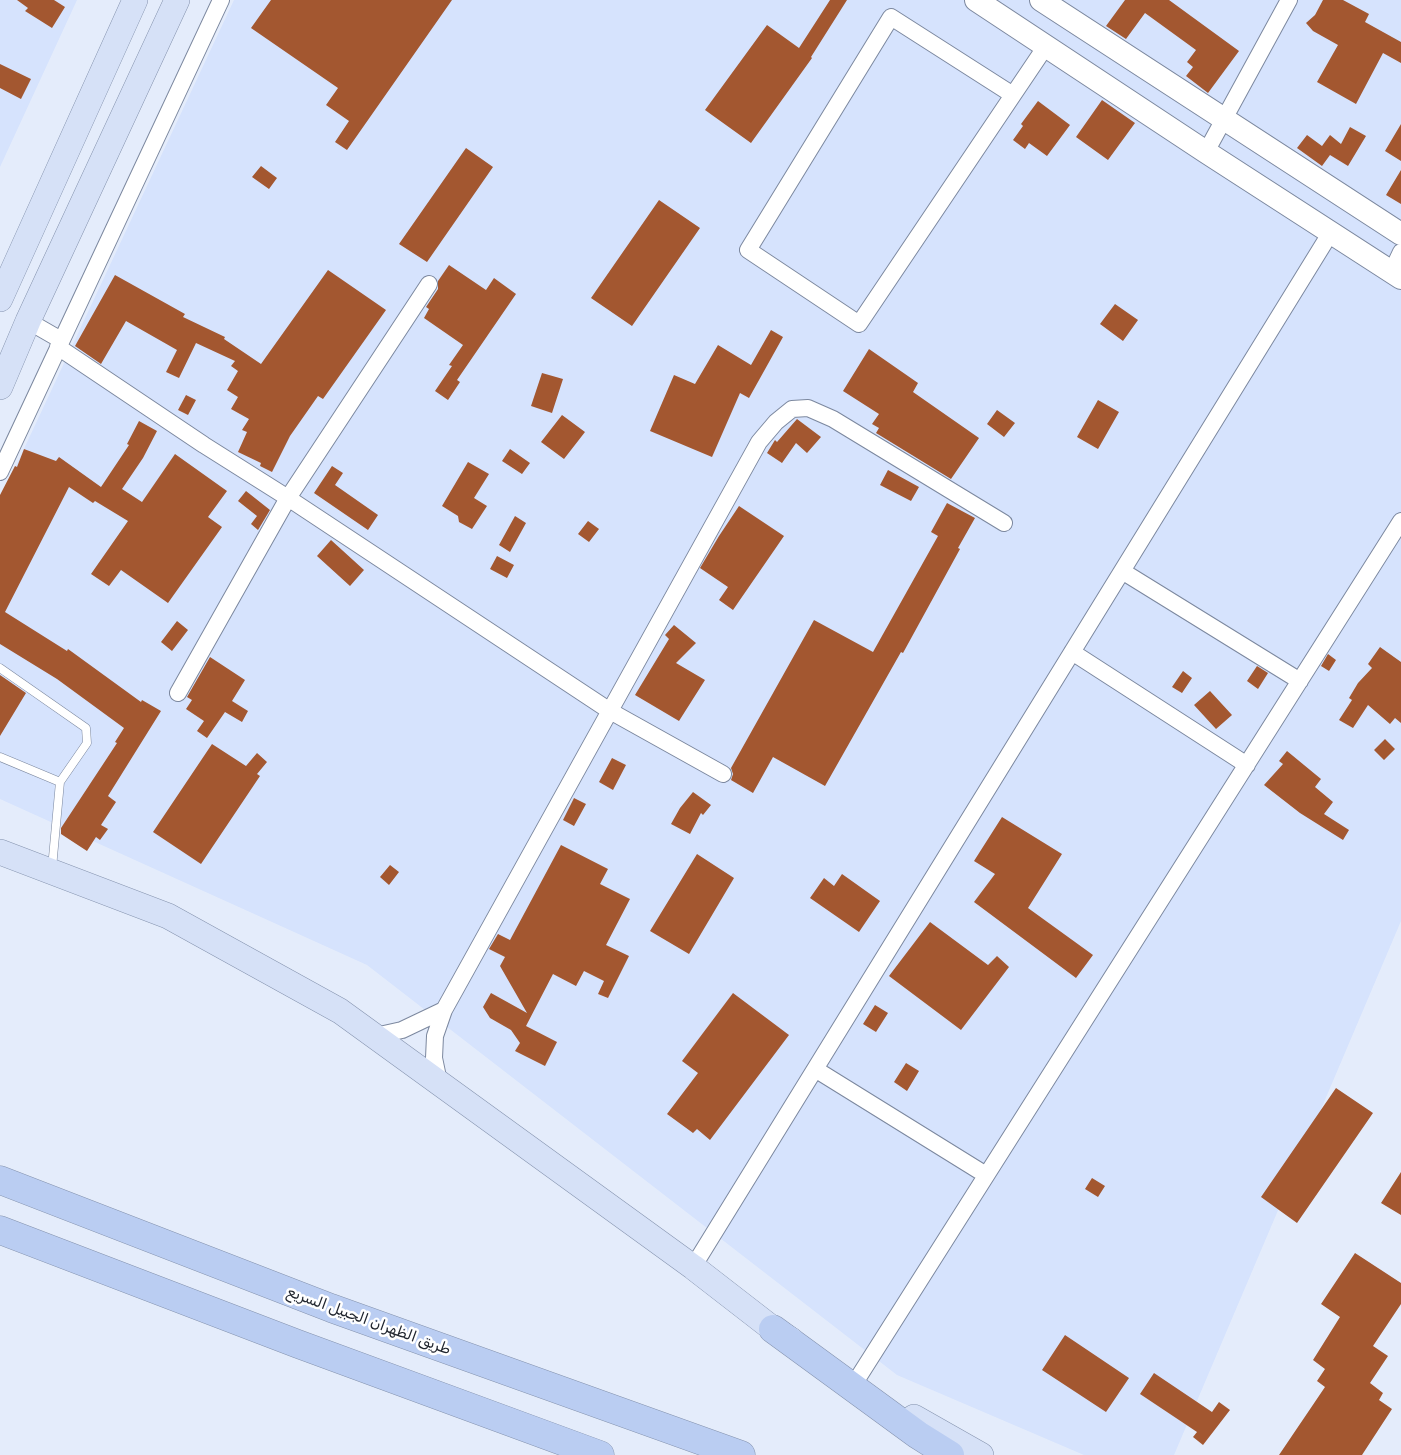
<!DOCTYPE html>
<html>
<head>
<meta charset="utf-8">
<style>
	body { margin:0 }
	canvas { display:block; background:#e4ecfb }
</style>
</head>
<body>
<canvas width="1401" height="1455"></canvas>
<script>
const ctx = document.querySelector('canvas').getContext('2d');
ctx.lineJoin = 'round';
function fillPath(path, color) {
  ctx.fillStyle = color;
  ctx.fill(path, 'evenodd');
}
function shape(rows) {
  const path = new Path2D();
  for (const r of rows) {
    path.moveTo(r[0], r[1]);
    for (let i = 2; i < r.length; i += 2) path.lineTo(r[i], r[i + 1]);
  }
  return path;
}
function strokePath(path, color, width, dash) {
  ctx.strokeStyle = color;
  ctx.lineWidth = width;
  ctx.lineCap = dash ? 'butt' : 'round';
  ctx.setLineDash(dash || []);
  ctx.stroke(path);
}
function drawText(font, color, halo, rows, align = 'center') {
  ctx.font = font + ' Rubik,Vazirmatn,sans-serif';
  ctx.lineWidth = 5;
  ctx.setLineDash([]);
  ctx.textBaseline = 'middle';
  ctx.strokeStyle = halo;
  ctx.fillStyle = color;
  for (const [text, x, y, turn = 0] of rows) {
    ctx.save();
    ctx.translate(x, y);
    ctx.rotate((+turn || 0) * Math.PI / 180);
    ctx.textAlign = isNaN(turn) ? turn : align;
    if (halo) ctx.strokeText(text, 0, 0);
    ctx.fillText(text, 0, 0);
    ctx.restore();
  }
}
fillPath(shape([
	[0,0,77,0,0,167],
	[234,0,1401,0,1401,921,1174,1455,1084,1455,897,1375,367,965,0,799,0,500]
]), '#d6e3fd');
fillPath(shape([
	[17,0,54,0,65,7,52,28,25,11,28,8],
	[271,0,452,0,347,150,335,142,349,121,326,105,338,88,251,28],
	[830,0,847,0,811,57,812,58,751,143,705,110,767,25,799,48],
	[1125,0,1169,0,1239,51,1208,93,1186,76,1193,67,1187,62,1196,50,1145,13,1126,39,1106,26],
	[1323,0,1343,0,1369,14,1365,22,1401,42,1401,63,1383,53,1356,104,1317,82,1338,45,1313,31,1306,23,1315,15],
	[0,64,31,79,21,99,0,88],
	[1102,100,1135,123,1108,160,1076,137],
	[1038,101,1070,125,1047,156,1029,143,1025,149,1013,140,1023,126,1021,124],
	[1401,124,1401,161,1385,151],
	[1350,127,1366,136,1348,166,1330,155,1322,166,1297,148,1307,135,1322,146,1330,135,1341,144],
	[466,148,493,167,427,262,399,244],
	[261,166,277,178,269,189,252,177],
	[1401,170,1401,204,1386,195],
	[659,200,700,228,632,326,591,298],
	[449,265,486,290,494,278,516,294,457,380,460,382,448,400,435,391,452,366,449,365,463,345,424,318,429,309,426,307,438,289,438,281],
	[328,270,386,310,323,399,318,396,290,436,272,472,260,466,261,463,238,452,247,432,242,430,249,419,231,409,238,397,227,390,238,371,231,366,235,361,196,343,179,378,166,372,177,350,126,321,101,364,75,346,115,275,185,314,183,317,225,337,224,339,261,364],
	[1115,304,1138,320,1123,341,1100,324],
	[771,330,783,337,749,398,740,393,712,457,650,431,674,375,695,384,718,345,751,365],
	[869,349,918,383,913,392,979,438,951,479,876,433,879,428,872,424,879,414,843,391],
	[542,373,563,379,552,413,531,406],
	[186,395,196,400,188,415,178,410],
	[1098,400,1119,412,1098,449,1077,437],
	[997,410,1015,423,1004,437,987,424],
	[562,415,585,432,564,459,541,442],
	[797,419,821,437,807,453,796,443,782,463,767,453,775,440,777,442],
	[139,421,157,431,143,458,122,489,142,502,175,454,227,491,208,517,222,527,168,603,121,570,109,586,91,574,128,521,95,501,93,503,69,487,5,612,67,651,68,649,141,702,142,700,161,711,108,796,116,802,101,825,108,829,100,840,96,837,87,851,61,834,61,828,117,743,115,742,124,728,57,679,0,644,0,495,15,466,17,467,24,449,56,461,59,457,101,487,129,445,127,444],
	[510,449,530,463,522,474,502,461],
	[468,462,489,474,474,498,487,506,472,529,459,522,458,516,442,506],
	[332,466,343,473,335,485,378,515,368,530,314,493],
	[888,470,919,487,911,501,880,485],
	[246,491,270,510,258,530,251,524,257,516,238,501],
	[947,503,975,518,958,548,960,549,903,653,901,652,825,786,773,757,753,793,731,780,733,774,731,768,814,620,873,652,938,536,931,532],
	[739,506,784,536,733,610,719,600,728,587,700,568,719,536],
	[515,516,526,523,510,552,499,545],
	[588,521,599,529,589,542,578,534],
	[331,540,364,570,350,586,317,556],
	[497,556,514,565,507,578,490,569],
	[177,621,188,630,172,651,161,642],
	[674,625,696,643,676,663,705,680,679,721,635,695,669,639,665,635],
	[1380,647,1401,662,1401,723,1395,718,1390,724,1368,705,1353,728,1339,720,1352,700,1349,698,1358,683,1372,668,1368,664],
	[1328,654,1336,660,1329,671,1321,666],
	[210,657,245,680,232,701,248,711,242,722,225,712,207,738,197,731,204,721,186,709,192,700,187,697],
	[1257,666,1268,673,1258,689,1247,681],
	[1183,671,1192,678,1182,693,1172,687],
	[0,675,26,693,0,736],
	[1210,691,1232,715,1216,729,1194,705],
	[1385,739,1395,749,1384,760,1374,750],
	[212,744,246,766,257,753,267,762,257,774,260,776,201,864,153,832],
	[1287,751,1321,779,1315,787,1333,802,1324,814,1349,830,1343,840,1300,813,1264,785,1283,764,1279,761],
	[612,758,626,765,613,790,599,782],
	[693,792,711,805,703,815,701,813,690,834,671,824,680,808],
	[574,798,586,804,574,826,563,820],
	[1002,817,1062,854,1028,908,1093,955,1076,978,974,902,995,874,974,861],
	[561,845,608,869,600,884,630,899,606,945,629,956,608,998,598,994,604,981,584,971,576,986,553,974,526,1026,557,1042,545,1066,515,1051,520,1043,511,1030,490,1018,483,1007,491,993,527,1013,500,966,505,957,489,949,498,934,510,940],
	[697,854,734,878,689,954,650,931],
	[390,865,399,872,389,885,380,877],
	[842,874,880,901,859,932,810,898,824,878,834,886],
	[930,922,988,965,997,956,1009,967,961,1030,889,976],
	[733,993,789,1035,710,1140,697,1129,693,1133,667,1114,698,1073,682,1061],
	[875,1005,888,1013,876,1032,863,1024],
	[906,1063,919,1071,907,1091,894,1082],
	[1336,1088,1373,1113,1297,1223,1261,1197],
	[1401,1172,1401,1215,1381,1203],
	[1092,1178,1105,1186,1098,1197,1085,1189],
	[1355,1253,1401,1283,1401,1304,1373,1346,1388,1356,1370,1383,1383,1393,1379,1400,1392,1409,1362,1455,1279,1455,1325,1387,1317,1381,1325,1369,1313,1360,1340,1317,1321,1304],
	[1065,1335,1129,1378,1106,1412,1042,1370],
	[1154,1373,1212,1412,1219,1402,1230,1410,1203,1445,1193,1437,1197,1432,1140,1394]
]), '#a35730');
const lane = shape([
	[0,668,86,728,87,743,60,782],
	[0,757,60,782,52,868]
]);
const street = shape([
	[1013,95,891,17,748,250,859,324,1013,95,1046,46],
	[1206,152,1289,0],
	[1392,271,1401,252],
	[28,321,61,340],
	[58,347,204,445,288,498,610,711,723,774],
	[0,472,221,0],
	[1122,571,1300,681],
	[1072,652,1247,765],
	[178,693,288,498,429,284],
	[444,1010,759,442,776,422,792,409,808,408,833,419,1004,523],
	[375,1036,402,1030,444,1010,435,1036,434,1058,439,1082],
	[815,1069,986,1175],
	[693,1267,1331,232],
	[856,1381,1401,521]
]);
const secondary = shape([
	[976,0,1206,152,1401,278],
	[1041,0,1401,234]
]);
const primary = shape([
	[0,299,135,0],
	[0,387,28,321,177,0],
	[0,852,168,916,340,1011,693,1267,773,1329,791,1340],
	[914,1417,981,1455]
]);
const highway = shape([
	[0,1180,331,1308,741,1455],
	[0,1230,298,1344,600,1455],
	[773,1329,918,1435,950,1455]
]);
strokePath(lane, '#7c889f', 9);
strokePath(street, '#7c889f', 18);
strokePath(secondary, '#7c889f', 24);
strokePath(primary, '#8593ae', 26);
strokePath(highway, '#8593ae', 29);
strokePath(lane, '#fff', 8);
strokePath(street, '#fff', 16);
strokePath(secondary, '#fff', 22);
strokePath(primary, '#d6e1f7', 25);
strokePath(highway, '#bacdf2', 28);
drawText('15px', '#222730', '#fff', [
	["طريق الظهران الجبيل السريع",369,1321,20]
]);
</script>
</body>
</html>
